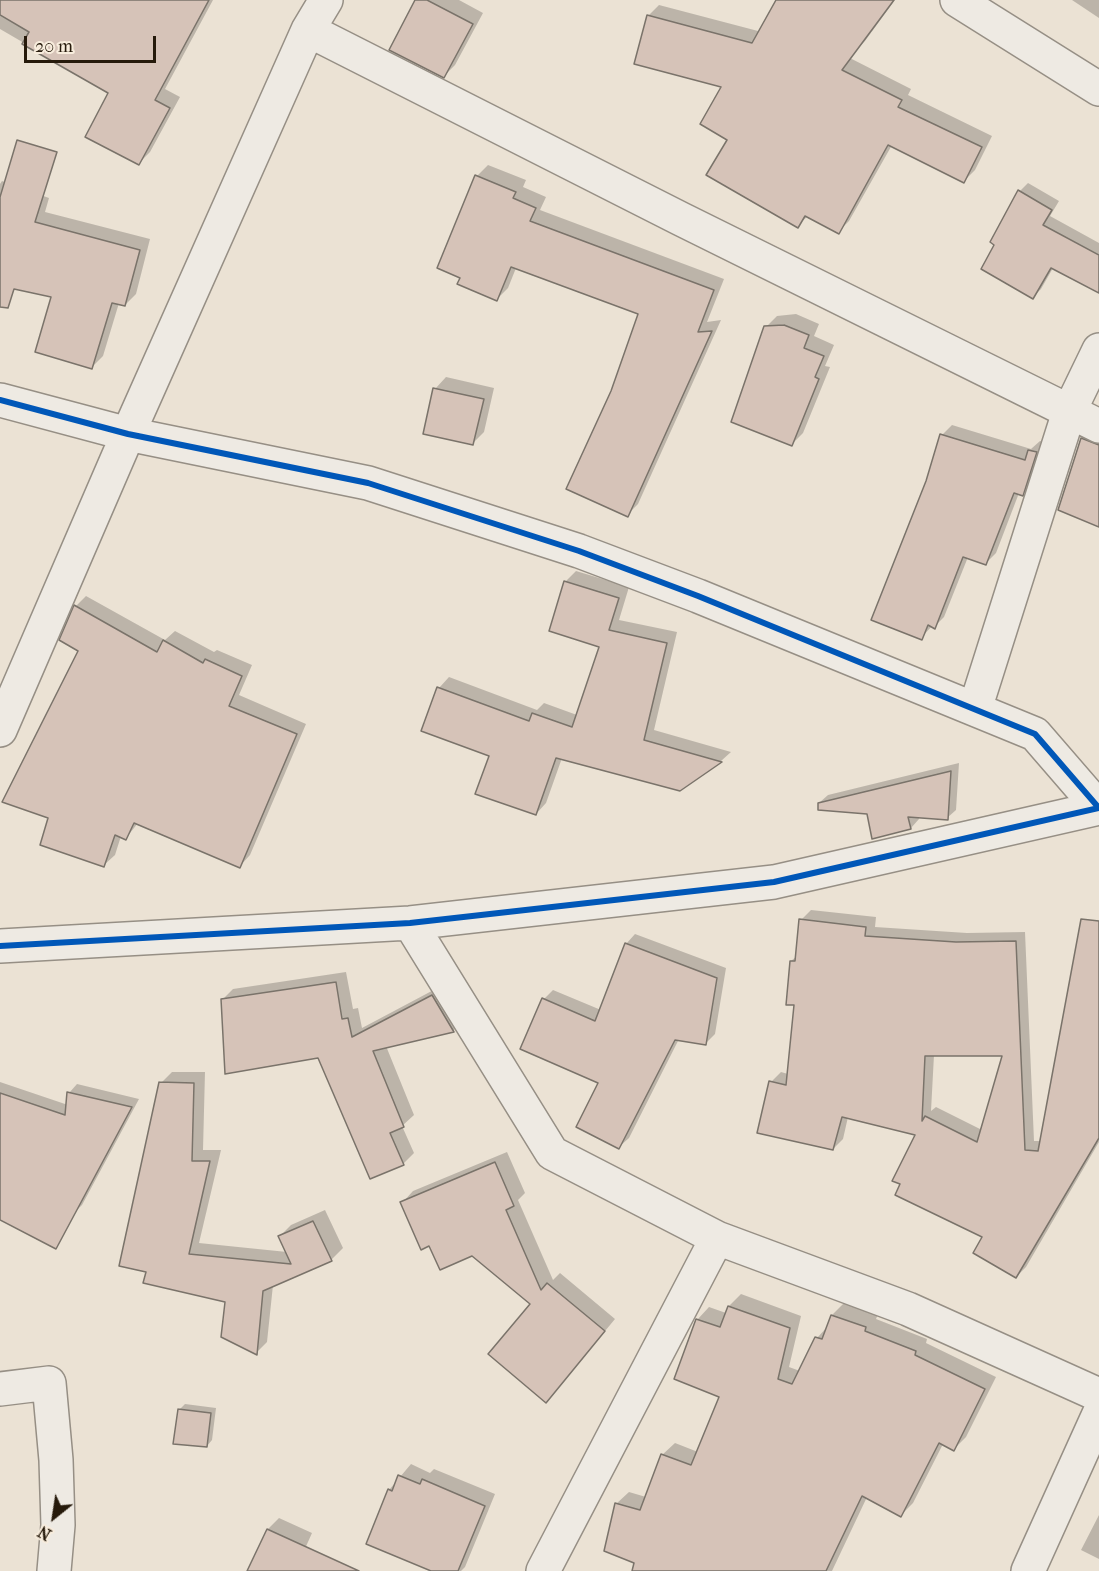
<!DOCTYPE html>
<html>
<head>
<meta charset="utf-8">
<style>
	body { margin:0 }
	#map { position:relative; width:1099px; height:1571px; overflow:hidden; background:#ebe2d4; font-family:"IM FELL French Canon",serif }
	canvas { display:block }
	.north { position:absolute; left:24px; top:1487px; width:60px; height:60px; -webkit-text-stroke:4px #f8eddd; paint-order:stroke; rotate:210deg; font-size:16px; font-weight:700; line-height:24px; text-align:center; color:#261a0b }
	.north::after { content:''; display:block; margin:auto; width:21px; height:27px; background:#261a0b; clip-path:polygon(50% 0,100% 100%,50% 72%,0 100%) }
	.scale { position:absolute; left:24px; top:36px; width:132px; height:27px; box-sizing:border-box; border:3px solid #261a0b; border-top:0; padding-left:8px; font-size:18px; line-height:21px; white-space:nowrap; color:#261a0b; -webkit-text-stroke:4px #f8eddd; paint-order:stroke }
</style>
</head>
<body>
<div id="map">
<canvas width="1099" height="1571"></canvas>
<div class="north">N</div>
<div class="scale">20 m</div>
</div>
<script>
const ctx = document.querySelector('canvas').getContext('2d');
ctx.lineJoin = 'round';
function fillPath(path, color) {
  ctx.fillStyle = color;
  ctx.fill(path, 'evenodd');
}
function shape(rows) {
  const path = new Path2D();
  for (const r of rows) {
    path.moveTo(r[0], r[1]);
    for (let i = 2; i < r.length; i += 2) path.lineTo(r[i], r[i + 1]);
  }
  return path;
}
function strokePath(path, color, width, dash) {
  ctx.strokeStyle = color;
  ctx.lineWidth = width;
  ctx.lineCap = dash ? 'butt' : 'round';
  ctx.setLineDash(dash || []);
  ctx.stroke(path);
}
fillPath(shape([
	[0,0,213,0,165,89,180,97,150,152,139,163,110,93,0,29],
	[417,0,459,0,483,13,455,65,444,76],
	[778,0,895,0,865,41,854,52],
	[1072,0,1099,0,1099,18],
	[659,5,838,52,911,89,908,95,992,136,975,170,964,181,892,145,849,221,838,232,808,216,797,226,729,139,723,86,648,16],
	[488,165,526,180,523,187,546,197,540,210,724,279,707,322,721,320,638,504,627,515,612,392,640,313,516,268,508,288,497,299,477,176],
	[2,181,49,198,45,212,150,239,136,294,125,305,119,303,103,356,92,367,52,296,0,283,0,184],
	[1028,183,1059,201,1050,216,1099,243,1099,291,1053,268,1041,289,1033,297,1020,191],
	[796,314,819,324,814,336,834,345,825,366,830,367,803,433,792,444,766,327,777,316],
	[446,377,494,388,484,432,473,443,435,389],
	[952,425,1031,449,1040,441,1046,442,1032,485,1022,495,1019,493,996,553,986,563,968,557,944,617,934,627,932,626,921,638,927,482,942,435],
	[1093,427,1099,429,1099,526,1082,439],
	[576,571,629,587,619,620,677,632,654,730,731,752,721,761,680,790,562,758,546,803,536,814,491,755,423,730,439,688,449,677,537,710,544,703,577,715,601,646,550,630,566,581],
	[86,596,165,640,175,631,214,652,217,650,252,665,239,695,306,724,250,855,240,866,138,823,126,838,121,836,115,855,104,865,50,817,80,650,76,606],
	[959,763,956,810,947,818,918,816,919,819,911,828,868,813,819,803,828,795],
	[811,910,876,917,875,927,967,933,1025,932,1034,1141,1041,1141,1099,949,1099,1142,1026,1267,1016,1277,984,1236,917,1134,848,1117,843,1139,833,1149,771,1082,781,1072,788,1074,795,1004,791,961,797,956,801,920],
	[934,1055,1004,1055,982,1130,936,1107,931,1111],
	[635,934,726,968,715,1034,705,1044,679,1039,629,1138,619,1147,600,1082,544,999,553,990,601,1010,626,944],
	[346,972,353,1009,358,1008,362,1028,443,985,463,1020,453,1031,386,1046,414,1115,402,1126,414,1153,403,1164,319,1057,222,1000,233,989],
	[172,1072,205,1072,203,1150,221,1150,199,1243,287,1252,280,1236,291,1225,325,1210,343,1248,331,1260,273,1285,267,1342,256,1353,227,1301,148,1271,161,1083],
	[0,1082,68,1105,69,1093,77,1084,139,1099,82,1205,74,1213,0,1187],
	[507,1152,525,1193,518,1200,553,1280,560,1273,615,1319,557,1389,532,1304,472,1254,430,1244,402,1203,413,1191],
	[741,1294,801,1316,789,1367,800,1371,817,1338,828,1326,832,1315,844,1303,878,1314,876,1319,927,1339,926,1343,996,1377,966,1437,954,1449,943,1444,913,1503,901,1515,867,1497,832,1571,634,1571,636,1562,616,1504,629,1492,646,1497,662,1455,675,1443,698,1452,721,1396,697,1320,709,1307,726,1313,729,1306],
	[185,1404,216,1408,212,1440,207,1446,179,1410],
	[411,1464,430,1473,434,1469,495,1494,465,1567,461,1571,435,1571,389,1490],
	[1099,1515,1099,1559,1081,1550],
	[279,1518,312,1533,295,1571,249,1571,268,1529]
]), '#0003');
const building = shape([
	[0,0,209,0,155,100,170,108,139,165,85,137,108,93,22,44,29,32,0,15,0,0],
	[415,0,427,0,473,24,444,78,389,50,415,0],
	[776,0,894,0,842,70,902,100,898,107,982,147,964,183,888,145,839,234,805,216,798,228,706,175,727,140,700,124,721,87,634,64,647,15,752,43,776,0],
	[17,140,57,152,35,222,140,250,125,306,112,303,92,369,35,352,51,297,14,289,8,308,0,307,0,197,17,140],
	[475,175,516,192,513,198,536,208,530,221,714,290,698,332,712,331,628,517,566,489,611,391,638,314,511,267,497,301,457,284,460,278,437,268,475,175],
	[1018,190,1052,210,1043,225,1099,255,1099,293,1051,268,1033,299,981,269,994,245,990,242,1018,190],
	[784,325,809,335,804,348,824,356,815,377,819,379,792,446,731,422,764,326,784,325],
	[433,388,484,399,473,445,423,434,433,388],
	[940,434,1025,460,1028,450,1037,452,1023,496,1014,493,986,565,963,557,935,629,928,625,922,640,871,620,926,481,940,434],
	[1081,438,1099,445,1099,527,1058,510,1081,438],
	[564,581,619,598,609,630,667,643,644,740,722,762,680,791,556,758,536,815,475,794,489,756,421,731,437,687,529,721,532,713,572,727,599,647,549,631,564,581],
	[74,605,157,652,163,640,203,663,205,659,242,676,229,706,297,734,240,868,134,823,126,840,115,835,104,867,40,845,48,818,2,802,78,651,59,640,74,605],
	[951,771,948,820,908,817,911,829,872,839,867,814,818,810,818,803,951,771],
	[799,919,866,927,865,936,956,942,1016,941,1025,1150,1038,1151,1081,919,1099,921,1099,1138,1016,1278,973,1253,982,1237,895,1195,900,1184,892,1181,915,1135,842,1117,833,1150,757,1133,769,1081,786,1085,794,1005,786,1005,790,961,795,961,799,919],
	[925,1056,1002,1056,977,1142,925,1116,922,1121,925,1056],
	[625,943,717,978,706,1045,675,1040,619,1149,576,1127,598,1083,520,1049,542,998,595,1021,625,943],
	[336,982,342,1019,348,1018,352,1037,432,995,454,1032,373,1051,404,1127,390,1133,404,1165,370,1179,318,1058,225,1074,221,999,336,982],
	[159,1082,194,1083,192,1161,210,1161,189,1254,291,1264,278,1236,313,1221,332,1261,263,1291,257,1355,221,1337,225,1302,143,1283,146,1272,119,1266,159,1082],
	[67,1092,132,1107,56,1249,0,1220,0,1093,65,1115,67,1092],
	[495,1162,514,1206,506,1210,541,1290,547,1283,605,1331,546,1403,488,1354,530,1304,472,1256,440,1270,429,1246,421,1250,400,1202,495,1162],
	[728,1306,790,1328,778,1379,792,1384,815,1337,822,1339,831,1315,866,1327,865,1331,916,1351,915,1355,985,1389,954,1451,939,1443,901,1517,862,1496,826,1571,632,1571,634,1563,604,1551,615,1503,640,1510,661,1454,691,1465,719,1397,674,1379,696,1319,720,1327,728,1306],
	[178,1409,211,1413,207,1447,173,1444,178,1409],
	[398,1475,420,1484,422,1479,485,1506,458,1571,431,1571,366,1544,388,1489,392,1491,398,1475],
	[267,1529,359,1571,247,1571,267,1529]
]);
fillPath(building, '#d6c3b8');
strokePath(building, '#7a736a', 1.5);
const minor = shape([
	[957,0,1099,89],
	[308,30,681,219,1099,426],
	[0,400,128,434,368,483,579,551,698,596,1035,734,1099,808],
	[975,709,1069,412,1099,350],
	[0,730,128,434,308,30,326,0],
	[410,923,552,1153,717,1238,908,1309,1099,1395],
	[0,946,410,923,774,882,1099,808],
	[0,1389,49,1383,56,1460,58,1525,54,1571],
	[543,1571,717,1238],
	[1028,1571,1099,1414]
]);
strokePath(minor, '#968f85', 36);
strokePath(minor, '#eeeae3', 33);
strokePath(shape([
	[0,400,128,434,368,483,579,551,698,596,1035,734,1099,808],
	[0,946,410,923,774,882,1099,808]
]), '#0057b8', 6);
</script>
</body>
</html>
